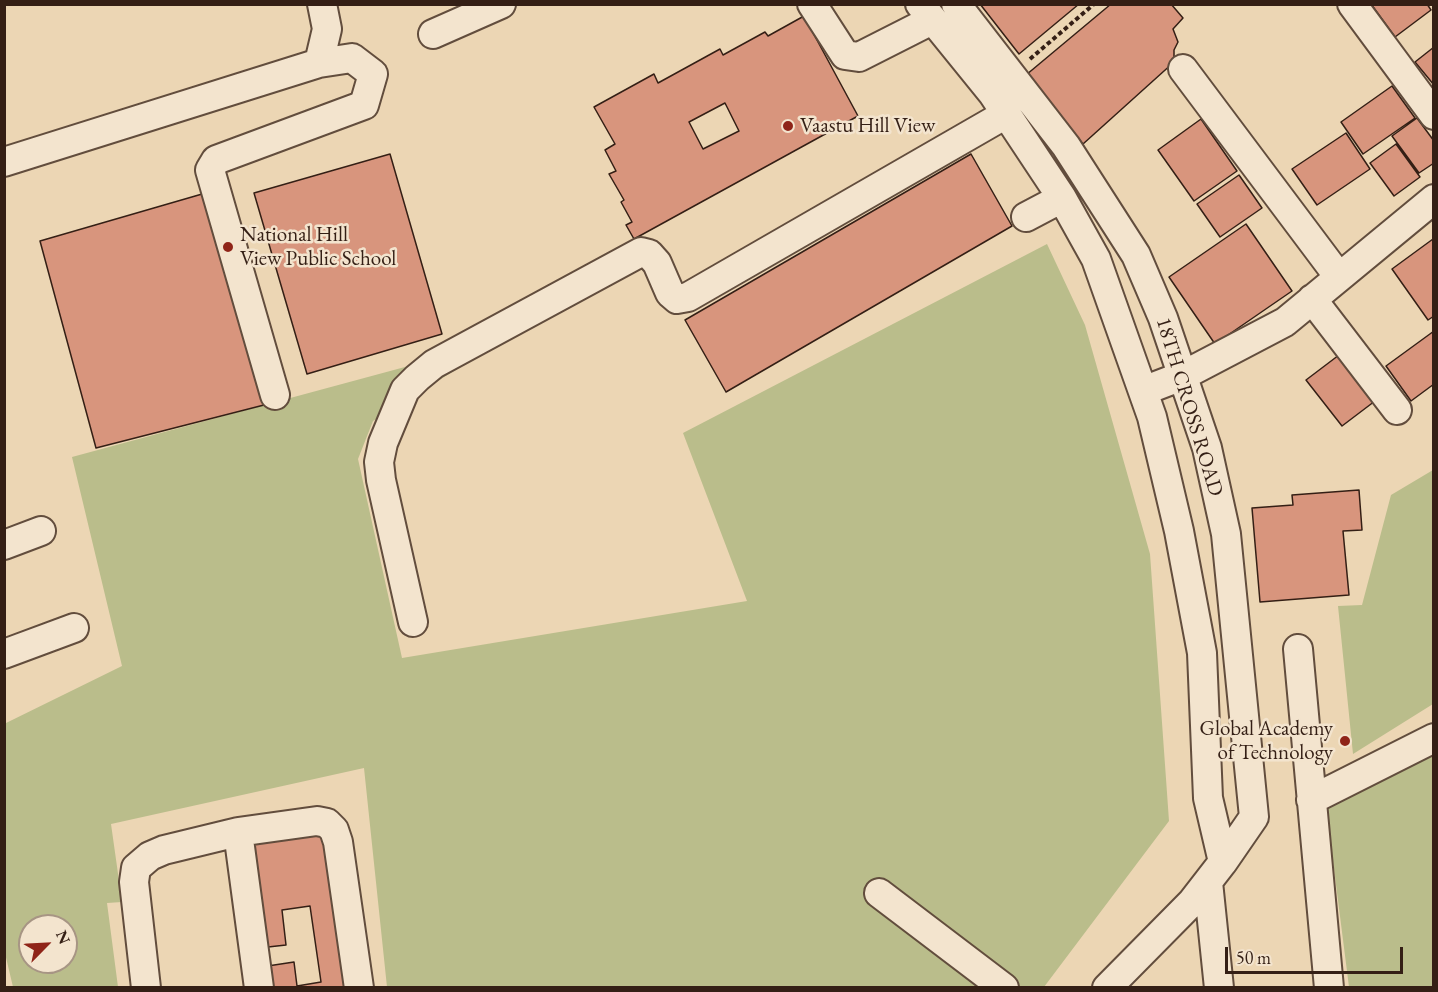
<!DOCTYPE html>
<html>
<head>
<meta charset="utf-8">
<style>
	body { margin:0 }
	#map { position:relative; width:1438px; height:992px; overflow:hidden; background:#ecd6b4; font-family:"EB Garamond",serif }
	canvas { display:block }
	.frame { position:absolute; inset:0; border:6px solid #341f15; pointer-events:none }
	.north { position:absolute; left:18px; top:914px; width:60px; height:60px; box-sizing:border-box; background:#f3e4ce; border:2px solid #a79584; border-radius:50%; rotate:66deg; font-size:16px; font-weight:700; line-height:24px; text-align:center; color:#341f15 }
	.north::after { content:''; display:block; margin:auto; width:21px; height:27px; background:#8f2418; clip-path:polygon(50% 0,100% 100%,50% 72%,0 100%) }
	.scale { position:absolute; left:1225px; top:947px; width:178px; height:27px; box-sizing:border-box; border:3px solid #341f15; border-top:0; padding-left:8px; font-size:18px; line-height:21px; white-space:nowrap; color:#341f15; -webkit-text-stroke:4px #f3e4ce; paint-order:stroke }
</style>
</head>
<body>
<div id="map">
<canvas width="1438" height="992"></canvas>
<div class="frame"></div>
<div class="north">N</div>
<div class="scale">50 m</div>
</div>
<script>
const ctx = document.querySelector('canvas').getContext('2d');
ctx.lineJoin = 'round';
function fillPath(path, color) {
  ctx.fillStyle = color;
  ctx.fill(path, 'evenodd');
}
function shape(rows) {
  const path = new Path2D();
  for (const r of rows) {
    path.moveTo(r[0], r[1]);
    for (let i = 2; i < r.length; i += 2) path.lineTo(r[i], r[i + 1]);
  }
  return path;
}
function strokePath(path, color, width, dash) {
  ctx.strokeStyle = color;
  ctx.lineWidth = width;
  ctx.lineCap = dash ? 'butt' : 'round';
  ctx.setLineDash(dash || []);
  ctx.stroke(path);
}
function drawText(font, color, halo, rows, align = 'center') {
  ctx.font = font + ' "EB Garamond",serif';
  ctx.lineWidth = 5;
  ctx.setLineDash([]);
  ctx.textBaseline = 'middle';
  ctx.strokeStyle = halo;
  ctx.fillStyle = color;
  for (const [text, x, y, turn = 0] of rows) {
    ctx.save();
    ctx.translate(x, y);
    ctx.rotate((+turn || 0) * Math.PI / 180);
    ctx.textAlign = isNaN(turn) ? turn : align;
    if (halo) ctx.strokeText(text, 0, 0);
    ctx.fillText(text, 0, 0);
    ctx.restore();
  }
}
fillPath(shape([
	[1047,244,1085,325,1150,554,1169,821,1044,987,387,987,364,768,111,824,122,902,107,903,118,987,13,987,4,949,4,724,122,666,72,457,490,344,488,350,373,421,358,459,402,658,747,601,683,433],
	[30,926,66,926,66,962,30,962],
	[1433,470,1433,704,1353,754,1338,606,1362,605,1391,495],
	[1433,751,1433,987,1349,987,1326,806]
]), '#babd8b');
const building = shape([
	[980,4,1079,4,1019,54,980,4],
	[1111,4,1171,4,1183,18,1173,29,1178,42,1174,50,1174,62,1083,144,1026,75,1111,4],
	[1371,4,1427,4,1431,10,1395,37,1371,4],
	[804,16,858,116,634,239,626,225,632,222,621,202,624,200,609,174,616,171,605,150,615,144,594,107,654,74,658,83,720,49,723,55,765,32,768,36,804,16],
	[725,103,739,131,703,149,689,122,725,103],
	[1434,47,1434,85,1415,62,1434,47],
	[1392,86,1415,118,1363,154,1341,122,1392,86],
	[1417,118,1434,141,1434,163,1419,173,1392,136,1417,118],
	[1201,119,1237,171,1194,201,1158,150,1201,119],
	[1346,133,1370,169,1317,205,1292,169,1346,133],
	[1396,144,1420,177,1394,196,1370,163,1396,144],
	[390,154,442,334,307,374,254,193,390,154],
	[971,154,1012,226,726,392,685,320,971,154],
	[1239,175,1262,208,1220,237,1197,204,1239,175],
	[209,192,264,405,96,448,40,241,209,192],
	[1246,224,1292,291,1215,344,1169,277,1246,224],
	[1433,239,1434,316,1428,320,1392,269,1433,239],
	[1434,331,1434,384,1411,401,1386,366,1434,331],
	[1339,355,1375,401,1342,426,1306,380,1339,355],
	[1359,490,1362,530,1343,531,1349,595,1260,602,1252,508,1293,505,1292,495,1359,490],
	[329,832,350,988,264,988,261,967,294,962,297,986,321,982,310,906,282,910,286,945,259,948,243,835,329,832]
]);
fillPath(building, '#d8957d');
strokePath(building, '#341f15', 1.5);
const minor = shape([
	[812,4,845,55,859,57,932,20],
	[920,4,993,94,1062,198,1096,259,1152,417,1179,531,1202,653,1208,798,1223,862],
	[956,4,1066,146,1136,255,1163,318,1207,448,1226,534,1254,817,1223,862,1192,902,1107,988],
	[1352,4,1434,115],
	[433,34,501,4],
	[1183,69,1339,277],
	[4,162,319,63,327,29,322,4],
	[1026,217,1062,198],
	[1312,299,1397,410],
	[1143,391,1182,376,1285,322,1434,199],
	[275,395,210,170,216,160,364,105,373,74,352,58,319,63],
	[4,545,41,531],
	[413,622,381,480,379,462,383,443,405,390,417,378,434,364,641,252,649,254,657,263,670,293,677,299,688,297,1006,114],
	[1298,649,1329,988],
	[4,654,74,628],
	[1311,800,1434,738],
	[238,832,259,988],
	[1208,882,1219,988],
	[879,893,1004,988],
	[146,988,134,882,136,868,150,856,164,850,238,832,317,821,327,823,334,830,338,842,359,988]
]);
strokePath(minor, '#624d3d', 32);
strokePath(shape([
	[1030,59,1094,4]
]), '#341f15', 4, [4.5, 3]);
strokePath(minor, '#f3e4ce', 28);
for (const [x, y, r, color] of [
	[788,126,6,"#8f2418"],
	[228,247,6,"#8f2418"],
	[1345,741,6,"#8f2418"]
]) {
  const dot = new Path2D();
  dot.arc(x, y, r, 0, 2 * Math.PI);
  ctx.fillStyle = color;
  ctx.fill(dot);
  strokePath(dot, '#f3e4ce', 2);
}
drawText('21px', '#341f15', '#f3e4ce', [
	["Vaastu Hill View",800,126],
	["National Hill",240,235],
	["View Public School",240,259],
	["Global Academy",1333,729,"right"],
	["of Technology",1333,753,"right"]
], 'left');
drawText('21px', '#341f15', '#f3e4ce', [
	["18TH CROSS ROAD",1189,407,73]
]);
</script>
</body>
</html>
